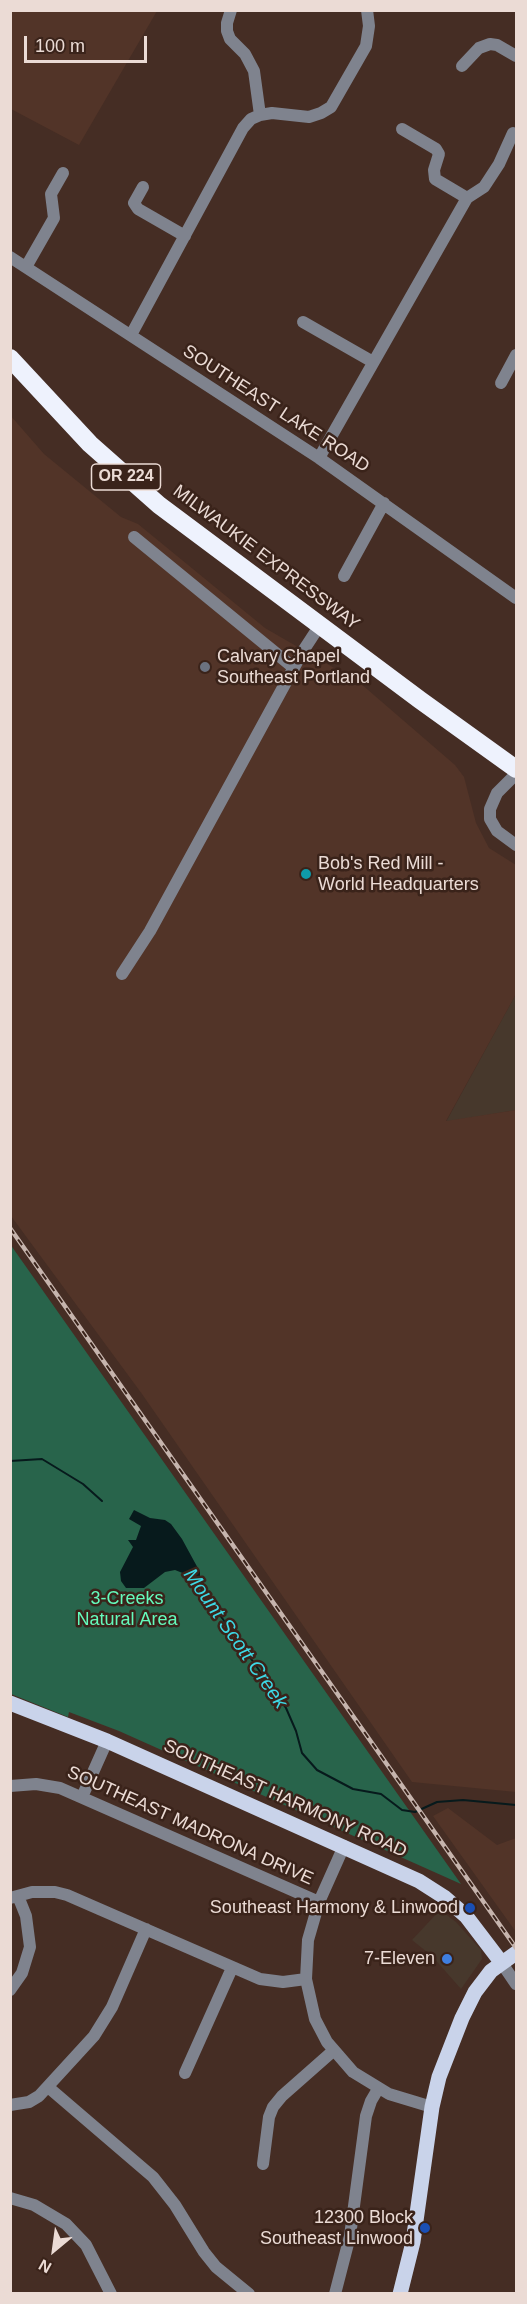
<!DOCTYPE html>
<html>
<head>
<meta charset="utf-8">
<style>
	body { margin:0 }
	#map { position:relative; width:527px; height:2304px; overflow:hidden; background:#452d24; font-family:Arial,sans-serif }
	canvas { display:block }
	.frame { position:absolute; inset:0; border:12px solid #ebdbd5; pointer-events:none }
	.north { position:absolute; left:24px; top:2220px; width:60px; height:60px; -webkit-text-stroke:4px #3a231a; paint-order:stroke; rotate:209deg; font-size:16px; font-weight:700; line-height:24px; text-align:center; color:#ebdbd5 }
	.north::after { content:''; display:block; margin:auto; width:21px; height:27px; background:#ebdbd5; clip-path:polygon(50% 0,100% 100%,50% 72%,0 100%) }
	.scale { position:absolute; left:24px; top:36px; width:123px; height:27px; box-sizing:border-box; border:3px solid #ebdbd5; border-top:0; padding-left:8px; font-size:18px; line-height:21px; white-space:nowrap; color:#ebdbd5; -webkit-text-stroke:4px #3a231a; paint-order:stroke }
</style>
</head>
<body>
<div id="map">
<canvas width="527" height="2304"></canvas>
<div class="frame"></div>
<div class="north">N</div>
<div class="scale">100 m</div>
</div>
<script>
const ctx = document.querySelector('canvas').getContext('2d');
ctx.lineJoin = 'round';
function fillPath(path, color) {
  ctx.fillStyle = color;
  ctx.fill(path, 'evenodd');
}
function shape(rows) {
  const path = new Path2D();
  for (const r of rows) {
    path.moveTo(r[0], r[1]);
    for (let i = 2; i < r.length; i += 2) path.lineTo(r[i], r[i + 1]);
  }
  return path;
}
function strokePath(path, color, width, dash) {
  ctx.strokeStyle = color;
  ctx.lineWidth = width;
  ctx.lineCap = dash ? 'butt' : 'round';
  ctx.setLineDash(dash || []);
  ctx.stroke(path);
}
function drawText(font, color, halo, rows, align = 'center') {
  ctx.font = font + ' Arial,sans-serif';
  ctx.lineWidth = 5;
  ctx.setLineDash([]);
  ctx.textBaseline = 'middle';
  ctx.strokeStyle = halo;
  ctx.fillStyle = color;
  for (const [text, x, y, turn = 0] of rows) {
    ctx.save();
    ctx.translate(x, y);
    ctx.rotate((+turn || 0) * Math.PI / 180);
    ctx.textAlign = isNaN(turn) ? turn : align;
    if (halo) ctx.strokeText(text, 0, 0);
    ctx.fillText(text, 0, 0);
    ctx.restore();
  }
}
fillPath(shape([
	[516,994,516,1110,446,1122],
	[440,1910,456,1922,481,1950,482,1959,461,1989,432,1956,412,1940]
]), '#47382c');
fillPath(shape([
	[11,10,157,11,79,145,11,109],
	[10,415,44,454,121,517,138,524,265,628,360,683,455,765,464,777,476,823,489,848,516,865,516,994,446,1121,516,1110,516,1792,412,1782,142,1394,11,1216],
	[448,1808,497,1845,516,1838,516,1932,433,1816]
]), '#523428');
fillPath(shape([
	[10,1244,461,1884,119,1731,69,1712,68,1717,11,1694]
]), '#28644b');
fillPath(shape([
	[134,1510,150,1518,165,1520,171,1524,182,1539,200,1572,200,1587,185,1574,175,1570,165,1572,144,1588,126,1588,121,1581,120,1572,133,1547,128,1540,136,1540,141,1526,129,1519]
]), '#071a1c');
strokePath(shape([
	[10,1461,42,1459,83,1484,102,1501],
	[200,1587,286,1708,296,1731,302,1753,317,1770,353,1789,381,1794,402,1810,415,1812,437,1802,463,1800,516,1805]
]), '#071a1c', 2);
strokePath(shape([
	[231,10,227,23,227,31,230,39,245,54,254,71,260,115],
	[462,66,479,48,490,44,497,45,516,56],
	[402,129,436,149,439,154,434,170,435,179,467,198],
	[143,187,134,203,138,209,185,236],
	[10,257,319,458,516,598],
	[26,267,54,218,51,194,63,173],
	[303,322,373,362],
	[131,335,243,128,251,119,260,115,272,113,309,117,321,113,331,107,366,46,369,26,367,10],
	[501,383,516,355],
	[319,458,467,198,484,187,499,164,513,133],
	[134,537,294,668],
	[344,576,384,503],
	[516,774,497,793,490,809,490,819,497,831,516,845],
	[122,974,150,931,303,651,320,625],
	[10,1786,36,1784,60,1788,319,1902],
	[82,1797,107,1741],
	[344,1846,319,1902,308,1940,306,1979,315,2019,327,2042,353,2072,389,2094,432,2107],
	[10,1898,32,1892,55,1892,67,1895,260,1979,283,1982,306,1979],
	[501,1962,516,1984],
	[10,1990,22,1973,30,1947,26,1916,18,1896],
	[185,2073,232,1968],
	[48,2087,153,2177,175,2205,204,2252,216,2267,249,2294],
	[10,2105,29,2102,39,2096,94,2036,112,2007,146,1929],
	[263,2164,269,2117,273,2107,282,2096,333,2051],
	[10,2198,34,2205,66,2224,86,2245,111,2294],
	[335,2294,350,2236,366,2116,371,2101,378,2089]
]), '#7f838e', 12);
strokePath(shape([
	[10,1703,107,1741,419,1881,444,1897,466,1916,501,1962],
	[400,2294,413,2242,432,2107,439,2077,462,2018,475,1992,491,1971,516,1953]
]), '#c9d3ea', 15);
strokePath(shape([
	[10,358,90,444,159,505,420,700,516,769]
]), '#eef2fd', 18);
const rail = shape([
	[10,1228,516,1948]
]);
strokePath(rail, '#c6b4ad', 4.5);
strokePath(rail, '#3a231a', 2, [7]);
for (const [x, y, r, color] of [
	[205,667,6,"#6b7280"],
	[306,874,6,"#0f9aa8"],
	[470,1908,6,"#1a4fb4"],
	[447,1959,6,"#3f7fe0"],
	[425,2228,6,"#1a4fb4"]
]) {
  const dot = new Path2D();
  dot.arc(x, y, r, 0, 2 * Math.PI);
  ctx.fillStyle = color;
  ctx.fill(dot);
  strokePath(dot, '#3a231a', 2);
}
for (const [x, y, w] of [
	[126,477,69]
]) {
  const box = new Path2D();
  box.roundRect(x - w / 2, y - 13, w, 26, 4.5);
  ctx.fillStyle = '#3a231a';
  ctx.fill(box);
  strokePath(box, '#ebdbd5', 1.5);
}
drawText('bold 16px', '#ebdbd5', null, [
	["OR 224",126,477]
]);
drawText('18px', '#ebdbd5', '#3a231a', [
	["SOUTHEAST LAKE ROAD",276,409,33],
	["MILWAUKIE EXPRESSWAY",266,558,37],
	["SOUTHEAST HARMONY ROAD",285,1799,24],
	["SOUTHEAST MADRONA DRIVE",190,1826,24]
]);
drawText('18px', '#ebdbd5', '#3a231a', [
	["Calvary Chapel",217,657,"left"],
	["Southeast Portland",217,678,"left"],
	["Bob's Red Mill -",318,864,"left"],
	["World Headquarters",318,885,"left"],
	["Southeast Harmony & Linwood",458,1908],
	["7-Eleven",435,1959],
	["12300 Block",413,2218],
	["Southeast Linwood",413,2239]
], 'right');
drawText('18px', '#64fbbc', '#3a231a', [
	["3-Creeks",127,1599],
	["Natural Area",127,1620]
]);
drawText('italic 20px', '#3dd8e5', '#3a231a', [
	["Mount Scott Creek",235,1639,55]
]);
</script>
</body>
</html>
